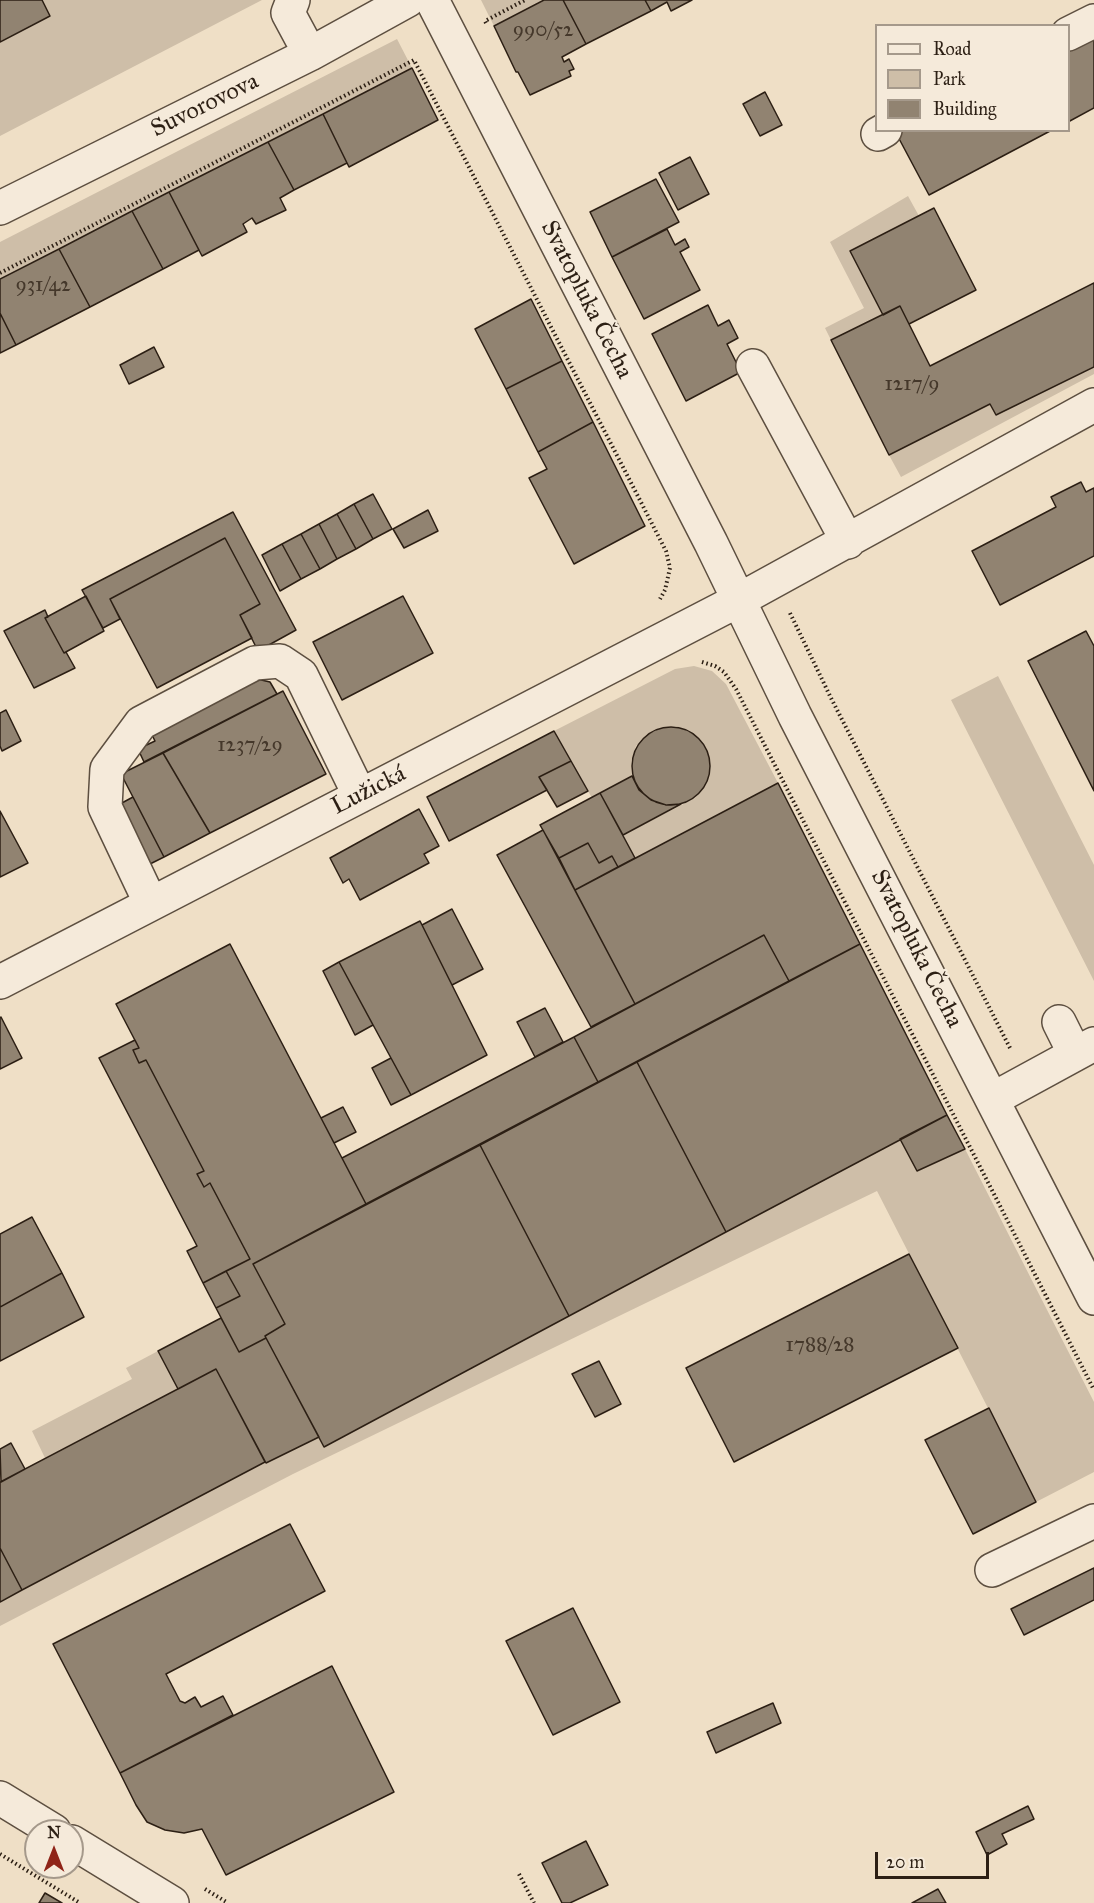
<!DOCTYPE html>
<html>
<head>
<meta charset="utf-8">
<style>
	body { margin:0 }
	#map { position:relative; width:1094px; height:1903px; overflow:hidden; background:#efdfc6; font-family:"IM FELL Great Primer",serif }
	canvas { display:block }
	.legend { position:absolute; left:875px; top:24px; width:195px; height:108px; box-sizing:border-box; background:#f5eada; border:2px solid #a5998b; margin:0; padding:8px 10px; list-style:none; font-size:18px; color:#2c1f14 }
	.legend li { display:flex; align-items:center; gap:12px; height:30px }
	.legend b { width:30px; border:2px solid #a5998b }
	.north { position:absolute; left:24px; top:1819px; width:60px; height:60px; box-sizing:border-box; background:#f5eada; border:2px solid #a5998b; border-radius:50%; rotate:0deg; font-size:16px; font-weight:700; line-height:24px; text-align:center; color:#2c1f14 }
	.north::after { content:''; display:block; margin:auto; width:21px; height:27px; background:#8f2418; clip-path:polygon(50% 0,100% 100%,50% 72%,0 100%) }
	.scale { position:absolute; left:875px; top:1852px; width:114px; height:27px; box-sizing:border-box; border:3px solid #2c1f14; border-top:0; padding-left:8px; font-size:18px; line-height:21px; white-space:nowrap; color:#2c1f14; -webkit-text-stroke:4px #f5eada; paint-order:stroke }
</style>
</head>
<body>
<div id="map">
<canvas width="1094" height="1903"></canvas>
<ul class="legend">
<li><b style="height:8px;background:#f5eada"></b>Road</li>
<li><b style="height:16px;background:#cebea8"></b>Park</li>
<li><b style="height:16px;background:#918371"></b>Building</li>
</ul>
<div class="north">N</div>
<div class="scale">20 m</div>
</div>
<script>
const ctx = document.querySelector('canvas').getContext('2d');
ctx.lineJoin = 'round';
function fillPath(path, color) {
  ctx.fillStyle = color;
  ctx.fill(path, 'evenodd');
}
function shape(rows) {
  const path = new Path2D();
  for (const r of rows) {
    if (r.length === 3) {
      path.moveTo(r[0] + r[2], r[1]);
      path.arc(r[0], r[1], r[2], 0, 2 * Math.PI);
      continue;
    }
    path.moveTo(r[0], r[1]);
    for (let i = 2; i < r.length; i += 2) path.lineTo(r[i], r[i + 1]);
  }
  return path;
}
function strokePath(path, color, width, dash) {
  ctx.strokeStyle = color;
  ctx.lineWidth = width;
  ctx.lineCap = dash ? 'butt' : 'round';
  ctx.setLineDash(dash || []);
  ctx.stroke(path);
}
function drawText(font, color, halo, rows, align = 'center') {
  ctx.font = font + ' "IM FELL Great Primer",serif';
  ctx.lineWidth = 4.5;
  ctx.setLineDash([]);
  ctx.textBaseline = 'middle';
  ctx.strokeStyle = halo;
  ctx.fillStyle = color;
  for (const [text, x, y, turn = 0] of rows) {
    ctx.save();
    ctx.translate(x, y);
    ctx.rotate((+turn || 0) * Math.PI / 180);
    ctx.textAlign = isNaN(turn) ? turn : align;
    if (halo) ctx.strokeText(text, 0, 0);
    ctx.fillText(text, 0, 0);
    ctx.restore();
  }
}
fillPath(shape([
	[0,0,262,0,0,136],
	[481,0,544,0,494,26],
	[397,39,412,68,0,279,0,242],
	[908,196,919,216,850,251,883,315,831,340,825,328,864,308,830,242],
	[1094,367,1094,374,901,477,889,455,990,404,996,415],
	[694,666,712,671,726,684,778,783,635,858,623,835,695,798,705,786,710,771,709,756,702,742,690,732,676,726,660,728,646,735,636,746,631,761,632,776,592,798,554,731,675,669],
	[998,676,1094,865,1094,981,951,700],
	[900,1139,918,1171,965,1149,1094,1402,1094,1472,1036,1502,877,1191,293,1474,0,1626,0,1602,265,1462,319,1437,324,1446],
	[158,1351,178,1389,45,1458,32,1431,132,1379,126,1368]
]), '#cebea8');
const building = shape([
	[0,0,42,0,50,16,0,42,0,0],
	[544,0,563,0,586,44,562,57,564,62,569,59,574,69,569,71,571,76,530,95,518,72,516,72,494,26,544,0],
	[563,0,645,0,651,11,586,44,563,0],
	[645,0,692,0,671,11,667,2,651,11,645,0],
	[1094,28,1094,108,1068,122,1068,42,1094,28],
	[412,68,438,120,349,167,323,114,412,68],
	[765,92,782,125,760,136,743,104,765,92],
	[323,114,347,163,294,190,268,142,323,114],
	[901,130,1052,130,929,195,896,133,901,130],
	[268,142,294,190,280,198,286,210,256,224,252,218,243,224,247,232,202,256,169,192,268,142],
	[690,157,709,194,678,210,659,173,690,157],
	[656,179,679,222,612,257,590,212,656,179],
	[169,192,199,250,163,269,132,211,169,192],
	[934,208,976,290,909,324,900,306,883,315,850,251,934,208],
	[132,211,163,269,90,307,59,249,132,211],
	[667,229,675,245,685,239,689,247,680,252,700,290,644,319,612,257,667,229],
	[59,249,90,307,16,345,0,313,0,279,59,249],
	[1094,283,1094,367,996,415,990,404,889,455,831,340,900,306,930,366,1094,283],
	[531,299,562,361,506,389,475,329,531,299],
	[708,305,718,326,729,320,738,338,727,344,741,372,686,401,652,334,708,305],
	[0,313,16,345,0,353,0,313],
	[154,347,164,367,129,384,120,365,154,347],
	[562,361,593,422,538,452,506,389,562,361],
	[593,422,645,526,574,564,529,478,547,469,538,452,593,422],
	[1081,482,1086,492,1094,488,1094,556,1000,605,972,551,1056,507,1051,497,1081,482],
	[373,494,392,529,373,539,354,504,373,494],
	[354,504,373,539,356,549,337,514,354,504],
	[428,510,438,531,404,548,393,529,428,510],
	[233,512,296,630,258,651,240,615,260,604,225,538,110,599,120,619,103,628,82,590,233,512],
	[337,514,356,549,337,559,319,524,337,514],
	[319,524,337,559,320,569,301,534,319,524],
	[301,534,320,569,301,579,282,544,301,534],
	[225,538,260,604,240,615,252,638,157,688,110,599,225,538],
	[282,544,301,579,280,591,262,555,282,544],
	[86,596,104,631,64,653,45,618,86,596],
	[403,596,433,653,342,700,313,642,403,596],
	[45,610,48,617,45,618,64,653,66,652,75,668,34,688,4,631,45,610],
	[1086,631,1094,646,1094,791,1028,661,1086,631],
	[257,679,270,682,277,694,144,762,138,749,155,741,151,733,257,679],
	[283,691,326,774,210,833,163,753,283,691],
	[6,710,21,741,2,751,0,746,0,713,6,710],
	[671,766,39],
	[554,731,571,761,539,777,547,790,449,841,427,797,554,731],
	[163,753,210,833,164,857,121,774,163,753],
	[571,761,588,791,557,807,539,777,571,761],
	[632,776,639,790,651,800,666,805,681,804,623,835,600,793,632,776],
	[778,783,860,944,789,981,764,935,635,1004,575,890,778,783],
	[600,793,635,858,618,867,612,856,599,863,588,843,559,858,540,825,600,793],
	[133,797,164,857,150,864,120,804,133,797],
	[419,809,439,846,424,854,429,863,360,900,349,879,343,883,330,858,419,809],
	[0,811,28,863,0,877,0,811],
	[543,830,635,1004,591,1027,497,855,543,830],
	[588,843,599,863,612,856,618,867,575,890,559,858,588,843],
	[452,909,483,969,452,985,422,925,452,909],
	[420,921,487,1055,411,1095,339,962,420,921],
	[764,935,789,981,598,1082,574,1037,764,935],
	[230,944,366,1204,253,1264,285,1324,265,1336,266,1338,239,1352,216,1308,240,1296,226,1271,250,1259,210,1183,204,1187,197,1174,204,1171,146,1060,139,1063,133,1050,139,1048,116,1004,230,944],
	[860,944,947,1115,726,1232,637,1062,860,944],
	[339,962,373,1025,355,1035,323,971,339,962],
	[545,1008,563,1042,535,1057,517,1022,545,1008],
	[1,1017,22,1058,0,1069,0,1018,1,1017],
	[574,1037,598,1082,366,1204,342,1158,574,1037],
	[135,1040,139,1048,133,1050,139,1063,146,1060,204,1171,197,1174,204,1187,210,1183,250,1259,203,1283,187,1251,197,1246,99,1058,135,1040],
	[391,1058,411,1095,391,1105,372,1068,391,1058],
	[637,1062,726,1232,569,1316,480,1145,637,1062],
	[343,1107,356,1132,334,1143,321,1118,343,1107],
	[947,1115,965,1149,917,1171,900,1139,947,1115],
	[480,1145,569,1316,324,1447,265,1336,285,1324,253,1264,480,1145],
	[32,1217,62,1273,0,1307,0,1234,32,1217],
	[909,1254,958,1348,734,1462,686,1368,909,1254],
	[226,1271,240,1296,216,1308,203,1283,226,1271],
	[62,1273,84,1317,0,1361,0,1307,62,1273],
	[221,1318,239,1352,266,1338,319,1437,266,1463,216,1369,178,1389,158,1351,221,1318],
	[599,1361,621,1404,595,1417,572,1374,599,1361],
	[216,1369,265,1462,22,1590,0,1548,0,1482,216,1369],
	[989,1408,1036,1502,973,1534,925,1440,989,1408],
	[11,1443,25,1469,1,1482,0,1449,11,1443],
	[290,1524,325,1591,166,1674,180,1701,185,1703,195,1697,201,1707,223,1696,233,1715,120,1773,53,1644,290,1524],
	[0,1548,22,1590,0,1602,0,1548],
	[1094,1568,1094,1600,1024,1635,1011,1609,1094,1568],
	[573,1608,620,1702,553,1735,506,1641,573,1608],
	[332,1666,394,1792,226,1875,202,1829,184,1833,165,1830,147,1822,136,1805,120,1773,332,1666],
	[773,1703,781,1723,716,1753,707,1732,773,1703],
	[1028,1806,1034,1819,1002,1834,1007,1844,987,1855,976,1832,1028,1806],
	[586,1841,608,1885,570,1903,562,1903,542,1863,586,1841],
	[938,1889,946,1903,912,1903,938,1889],
	[45,1893,62,1903,39,1903,45,1893]
]);
fillPath(building, '#918371');
strokePath(building, '#2c1f14', 1.5);
const minor = shape([
	[293,0,288,13,310,54],
	[432,0,711,543,795,716,1094,1298],
	[1068,34,1094,21],
	[878,134,885,130],
	[0,208,310,54,408,0],
	[753,366,848,542],
	[151,904,105,807,107,769,141,723,255,663,280,661,301,675,360,796],
	[0,982,739,600,1094,405],
	[1059,1022,1075,1054],
	[993,1099,1094,1044],
	[992,1570,1094,1521],
	[0,1798,54,1831],
	[72,1842,172,1903]
]);
strokePath(minor, '#5d4f40', 36);
strokePath(shape([
	[486,23,485,21,525,0],
	[0,273,414,60,666,551,670,568,665,590,660,599],
	[790,613,831,698,1010,1048],
	[702,662,715,666,724,672,736,689,1094,1390],
	[0,1854,80,1903],
	[519,1874,534,1903],
	[205,1889,228,1903]
]), '#2c1f14', 4, [1.5, 3]);
strokePath(minor, '#f5eada', 33);
drawText('21px', '#45382b', null, [
	["990/52",543,31],
	["931/42",43,286],
	["1217/9",912,385],
	["1237/29",250,746],
	["1788/28",820,1346]
]);
drawText('24px', '#2c1f14', '#f5eada', [
	["Suvorovova",205,106,-26],
	["Svatopluka Čecha",586,300,63],
	["Lužická",369,791,-27],
	["Svatopluka Čecha",916,949,63]
]);
</script>
</body>
</html>
